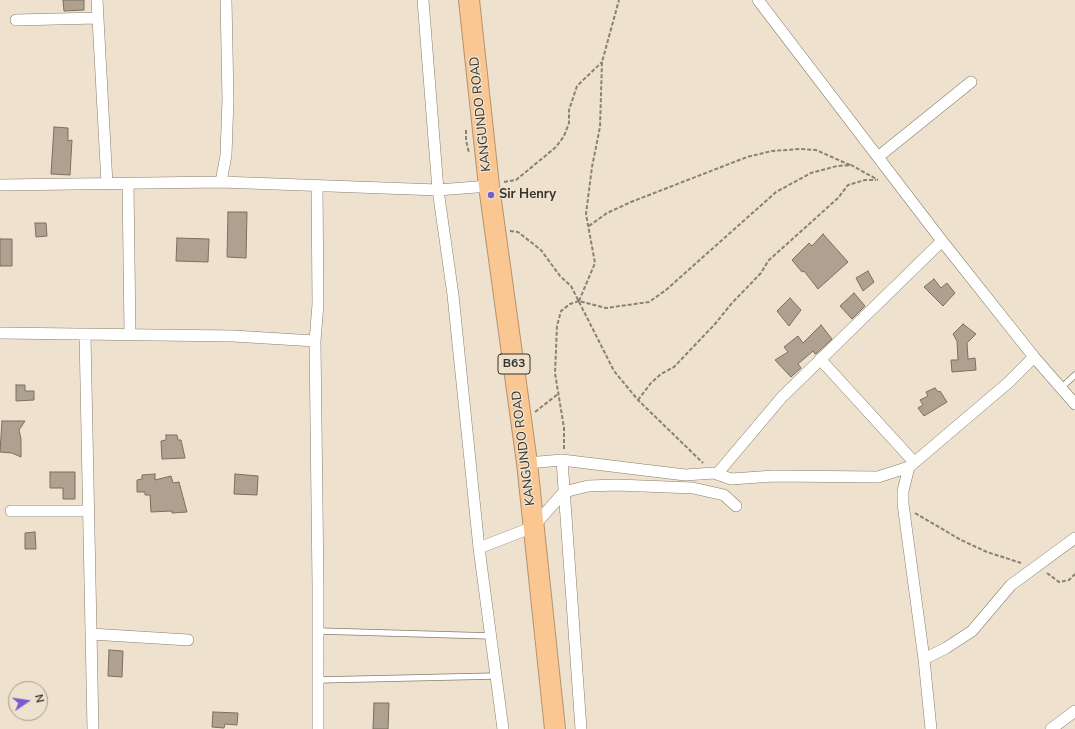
<!DOCTYPE html>
<html>
<head>
<meta charset="utf-8">
<style>
	body { margin:0 }
	#map { position:relative; width:1075px; height:729px; overflow:hidden; background:#eee1ce; font-family:"Nunito Sans",sans-serif }
	canvas { display:block }
	.north { position:absolute; left:8px; top:681px; width:40px; height:40px; box-sizing:border-box; background:#eee1ce; border:1px solid #a59b8c; border-radius:50%; rotate:77deg; font-size:11px; font-weight:700; line-height:16px; text-align:center; color:#37322a }
	.north::after { content:''; display:block; margin:auto; width:14px; height:18px; background:#795bd5; clip-path:polygon(50% 0,100% 100%,50% 72%,0 100%) }
</style>
</head>
<body>
<div id="map">
<canvas width="1075" height="729"></canvas>
<div class="north">N</div>
</div>
<script>
const ctx = document.querySelector('canvas').getContext('2d');
ctx.lineJoin = 'round';
function fillPath(path, color) {
  ctx.fillStyle = color;
  ctx.fill(path, 'evenodd');
}
function shape(rows) {
  const path = new Path2D();
  for (const r of rows) {
    path.moveTo(r[0], r[1]);
    for (let i = 2; i < r.length; i += 2) path.lineTo(r[i], r[i + 1]);
  }
  return path;
}
function strokePath(path, color, width, dash) {
  ctx.strokeStyle = color;
  ctx.lineWidth = width;
  ctx.lineCap = dash ? 'butt' : 'round';
  ctx.setLineDash(dash || []);
  ctx.stroke(path);
}
function drawText(font, color, halo, rows, align = 'center') {
  ctx.font = font + ' "Nunito Sans",sans-serif';
  ctx.lineWidth = 3;
  ctx.setLineDash([]);
  ctx.textBaseline = 'middle';
  ctx.strokeStyle = halo;
  ctx.fillStyle = color;
  for (const [text, x, y, turn = 0] of rows) {
    ctx.save();
    ctx.translate(x, y);
    ctx.rotate((+turn || 0) * Math.PI / 180);
    ctx.textAlign = isNaN(turn) ? turn : align;
    if (halo) ctx.strokeText(text, 0, 0);
    ctx.fillText(text, 0, 0);
    ctx.restore();
  }
}
const building = shape([
	[63,0,84,0,84,10,64,11,63,0],
	[54,127,68,128,68,141,72,140,70,175,51,174,54,127],
	[228,212,247,212,246,258,227,257,228,212],
	[35,223,46,223,47,236,36,237,35,223],
	[823,234,848,262,818,289,804,271,802,272,792,260,809,243,812,246,823,234],
	[177,238,209,239,208,262,176,261,177,238],
	[0,239,12,239,12,266,0,266,0,239],
	[868,271,874,282,863,291,856,278,868,271],
	[934,279,941,288,947,283,955,293,943,306,924,287,934,279],
	[854,293,865,306,852,319,840,306,854,293],
	[790,298,801,310,789,326,777,311,790,298],
	[963,324,976,334,967,343,968,359,975,358,976,370,952,372,951,360,958,360,957,341,953,334,963,324],
	[821,325,832,339,817,353,815,354,813,351,798,364,801,368,791,377,775,360,788,352,784,347,798,336,803,343,821,325],
	[16,385,25,385,25,391,34,391,34,400,16,401,16,385],
	[935,388,938,392,940,391,947,402,924,416,918,408,923,405,920,400,928,396,926,392,935,388],
	[2,421,25,421,19,430,21,439,21,457,12,453,0,452,2,421],
	[166,435,177,435,178,440,181,440,185,458,162,459,161,441,166,440,166,435],
	[50,472,75,472,75,499,63,499,63,488,50,488,50,472],
	[155,474,155,480,171,476,173,483,179,482,187,512,172,513,172,511,151,512,150,495,145,495,145,492,137,492,137,480,142,479,142,475,155,474],
	[235,474,258,476,257,495,234,494,235,474],
	[35,532,36,549,25,549,25,533,35,532],
	[109,650,123,651,122,677,108,676,109,650],
	[374,703,389,703,388,729,373,729,374,703],
	[213,712,238,713,237,725,225,724,224,728,212,727,213,712]
]);
fillPath(building, '#aea18f');
strokePath(building, '#7b6f5e', 1);
const lane = shape([
	[1061,388,1075,375],
	[319,631,491,636],
	[318,680,496,676]
]);
const street = shape([
	[97,0,107,184],
	[423,0,438,190,453,295,479,548,503,729],
	[758,0,942,241,1034,357,1075,404],
	[16,20,97,18],
	[878,157,971,82],
	[221,182,226,155,228,99,226,0],
	[128,183,130,334],
	[0,185,221,182,438,190,489,186],
	[317,185,318,304,315,341,318,585,318,729],
	[0,333,233,336,315,341],
	[85,334,93,729],
	[820,359,914,462],
	[562,460,581,729],
	[527,463,562,460,685,475,714,473,731,479,774,476,878,477,909,467,1009,382,1034,357],
	[909,467,903,491,903,504,924,659,931,729],
	[717,474,782,397,942,241],
	[11,511,88,511],
	[479,548,533,527,564,492,588,486,617,485,693,488,724,495,736,506],
	[91,634,188,640],
	[924,659,946,648,972,631,1011,585,1075,538],
	[1051,729,1075,711]
]);
const highway = shape([
	[469,0,489,186,527,463,555,729]
]);
strokePath(lane, '#897d6c', 7);
strokePath(street, '#897d6c', 12);
strokePath(highway, '#b6936e', 22);
strokePath(shape([
	[466,130,466,140,469,153],
	[504,182,516,180,556,147,564,136,569,123,569,110,577,86,602,62],
	[589,226,607,213,631,202,747,157,772,151,800,149,816,150,850,165],
	[510,231,518,232,541,250,560,276,571,286,614,371,638,400,703,463],
	[579,301,595,263,586,214,592,167,600,127,602,62,619,0],
	[638,400,651,383,661,374,674,367,715,324,732,303,761,273,768,261,838,198,848,185,865,180,876,180],
	[535,412,558,394],
	[564,449,564,428,555,373,557,326,561,311,570,304,579,301,606,308,649,302,666,290,776,192,811,173,837,166,851,165,878,180],
	[915,513,961,540,987,552,1021,563],
	[1047,573,1059,582,1069,580,1075,574]
]), '#8a8174', 2, [4, 2]);
strokePath(lane, '#fff', 5.5);
strokePath(street, '#fff', 11);
strokePath(highway, '#fac793', 20);
for (const [x, y, r, color] of [
	[491,195,4,"#795bd5"]
]) {
  const dot = new Path2D();
  dot.arc(x, y, r, 0, 2 * Math.PI);
  ctx.fillStyle = color;
  ctx.fill(dot);
  strokePath(dot, '#eee1ce', 1.5);
}
for (const [x, y, w] of [
	[514,364,32]
]) {
  const box = new Path2D();
  box.roundRect(x - w / 2, y - 10, w, 20, 3);
  ctx.fillStyle = '#eee1ce';
  ctx.fill(box);
  strokePath(box, '#37322a', 1);
}
drawText('bold 12px', '#37322a', null, [
	["B63",514,364]
]);
drawText('13px', '#37322a', '#eee1ce', [
	["KANGUNDO ROAD",481,114,-96],
	["KANGUNDO ROAD",524,448,-97]
]);
drawText('bold 13px', '#37322a', '#eee1ce', [
	["Sir Henry",499,195]
], 'left');
</script>
</body>
</html>
